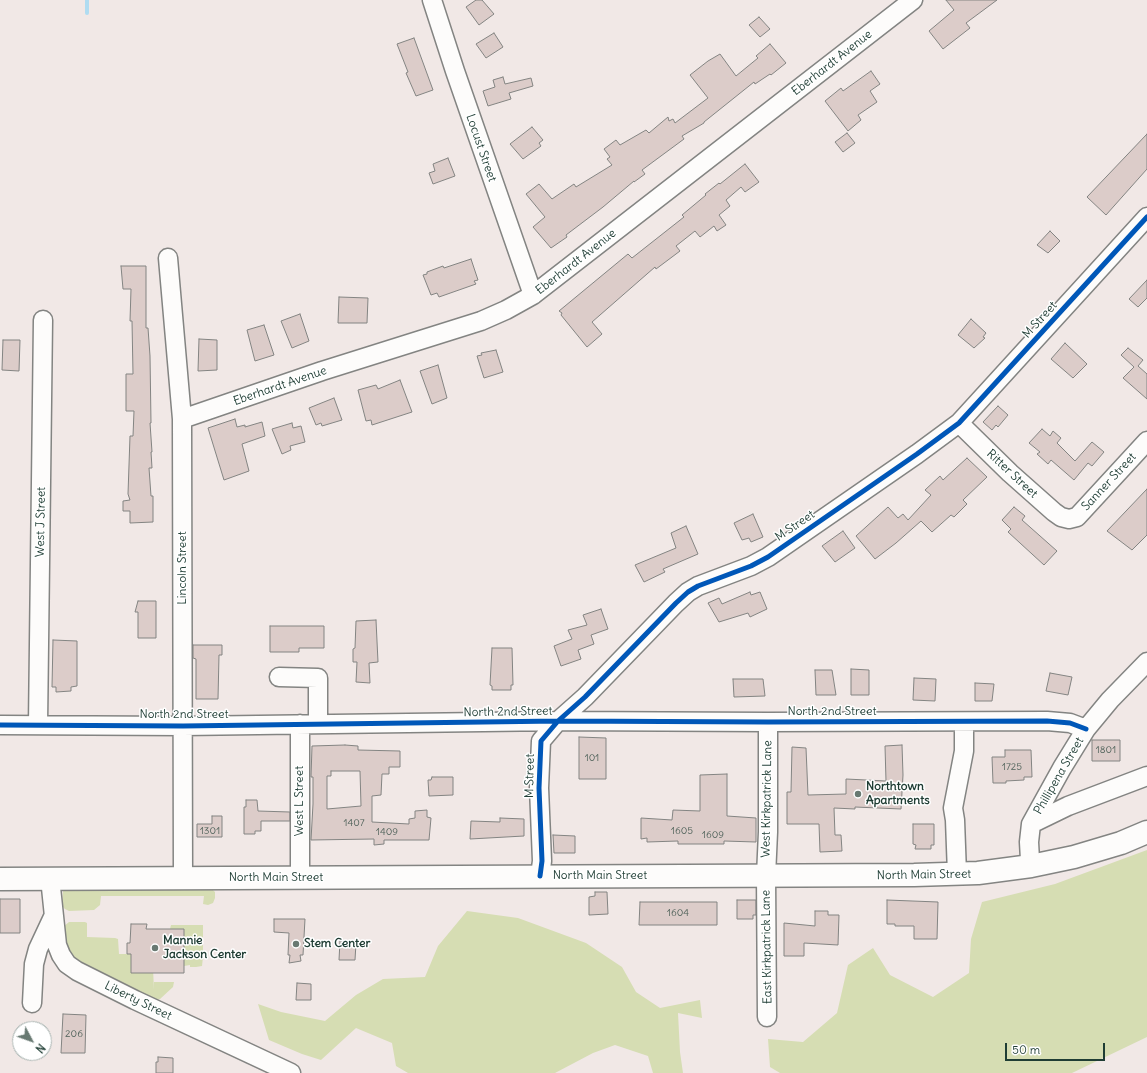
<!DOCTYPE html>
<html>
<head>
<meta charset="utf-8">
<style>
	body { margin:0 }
	#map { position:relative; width:1147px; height:1073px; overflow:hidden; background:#f1e8e6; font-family:Delius,sans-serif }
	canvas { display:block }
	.north { position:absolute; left:12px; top:1021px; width:40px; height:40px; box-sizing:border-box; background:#fff; border:1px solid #a5b1ae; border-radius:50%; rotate:131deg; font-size:11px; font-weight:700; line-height:16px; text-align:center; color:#1f3d34 }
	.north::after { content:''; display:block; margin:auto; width:14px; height:18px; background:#687972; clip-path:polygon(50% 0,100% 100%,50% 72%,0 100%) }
	.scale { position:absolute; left:1005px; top:1043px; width:100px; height:18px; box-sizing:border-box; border:2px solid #1f3d34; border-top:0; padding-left:5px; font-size:12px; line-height:14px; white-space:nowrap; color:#1f3d34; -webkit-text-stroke:3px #fff; paint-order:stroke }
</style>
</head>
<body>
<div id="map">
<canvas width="1147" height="1073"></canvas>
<div class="north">N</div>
<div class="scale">50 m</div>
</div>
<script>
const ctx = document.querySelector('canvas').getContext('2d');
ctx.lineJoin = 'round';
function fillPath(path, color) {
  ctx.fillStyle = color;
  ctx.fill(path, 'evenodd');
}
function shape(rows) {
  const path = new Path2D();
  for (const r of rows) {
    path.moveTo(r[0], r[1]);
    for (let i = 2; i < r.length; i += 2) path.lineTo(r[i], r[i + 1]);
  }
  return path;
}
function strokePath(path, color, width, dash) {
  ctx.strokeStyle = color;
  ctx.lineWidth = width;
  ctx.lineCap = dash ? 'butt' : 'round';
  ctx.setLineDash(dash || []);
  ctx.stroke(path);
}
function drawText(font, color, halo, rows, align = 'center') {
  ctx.font = font + ' Delius,sans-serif';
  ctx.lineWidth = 3;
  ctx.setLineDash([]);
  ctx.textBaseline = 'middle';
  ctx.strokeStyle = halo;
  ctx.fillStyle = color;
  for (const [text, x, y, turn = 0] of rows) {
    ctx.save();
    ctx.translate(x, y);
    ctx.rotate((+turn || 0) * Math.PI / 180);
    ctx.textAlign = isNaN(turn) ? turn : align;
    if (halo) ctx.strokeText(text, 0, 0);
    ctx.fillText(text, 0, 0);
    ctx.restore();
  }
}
fillPath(shape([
	[1147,850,1147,1037,1072,1073,780,1073,770,1067,768,1039,803,1042,837,1013,848,965,873,948,890,975,933,997,969,973,971,939,982,902,1055,884],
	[212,889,215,892,215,898,213,903,208,905,203,904,204,896,101,896,100,905,94,910,69,911,65,909,62,906,63,890],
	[467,911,518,918,586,943,622,967,636,992,660,1008,700,1000,702,1018,678,1013,680,1052,683,1073,653,1073,648,1056,615,1045,593,1053,555,1073,408,1073,396,1066,392,1043,356,1028,321,1060,302,1054,269,1040,258,1004,281,1012,325,1021,356,995,383,979,425,977,438,946],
	[69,922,85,922,87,923,87,937,115,938,118,939,119,954,131,954,131,973,147,972,153,968,154,990,154,982,174,982,173,987,160,999,155,1001,79,965,66,951,63,927],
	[171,925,203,925,203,957,202,966,196,967,190,967,190,965,184,966,184,929,170,929]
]), '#d6ddb3');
strokePath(shape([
	[87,13,87,0]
]), '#b0dcf1', 4);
const building = shape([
	[476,0,482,0,494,14,479,25,466,7,476,0],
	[946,0,997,0,966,23,970,28,943,49,929,31,954,10,946,0],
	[759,17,770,29,760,37,749,25,759,17],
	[494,33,503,47,486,58,476,44,494,33],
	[414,38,433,90,416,96,406,73,408,72,397,44,414,38],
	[770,44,786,63,771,75,770,74,755,84,754,82,704,122,704,123,682,136,684,139,642,170,645,174,634,182,634,181,603,207,566,235,567,237,551,248,533,227,545,217,526,194,539,184,552,199,574,184,576,187,612,165,607,159,610,157,604,149,616,140,620,145,646,130,649,133,668,117,669,121,673,119,675,123,708,98,690,75,708,61,720,54,736,76,758,58,756,56,770,44],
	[871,71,880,84,870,91,877,102,858,115,861,120,848,131,825,101,841,88,843,91,871,71],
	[503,77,505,84,531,78,533,86,509,93,511,99,488,106,483,91,495,87,493,80,503,77],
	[532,127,543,140,539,143,541,146,523,159,510,144,532,127],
	[847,133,855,143,843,152,835,142,847,133],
	[1147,134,1147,169,1106,215,1087,197,1147,134],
	[448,158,455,176,433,184,429,173,435,171,433,164,448,158],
	[745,164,759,182,745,192,741,187,726,200,730,206,719,215,726,225,717,231,714,226,700,237,695,231,676,246,680,251,656,269,655,267,592,322,602,334,587,347,561,315,562,313,559,311,628,254,632,258,684,217,682,215,706,195,705,194,719,183,720,184,745,164],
	[1050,231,1060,241,1048,253,1037,245,1050,231],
	[471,259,478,280,474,281,476,284,439,297,437,293,431,295,423,275,427,274,427,272,443,266,444,268,471,259],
	[121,266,146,266,146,328,148,328,150,356,151,423,150,423,152,452,151,452,152,468,149,468,151,496,153,496,153,522,130,523,130,511,123,511,123,501,130,500,128,494,130,436,133,436,134,411,126,411,126,374,133,374,132,321,130,321,131,289,123,289,121,266],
	[1147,280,1147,298,1138,307,1129,299,1147,280],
	[339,297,368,298,367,323,338,323,339,297],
	[300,314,309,341,292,348,281,321,300,314],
	[971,319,986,333,983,337,985,338,974,348,958,335,971,319],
	[264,325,274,355,255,361,247,330,264,325],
	[199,339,217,340,217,370,198,371,199,339],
	[3,340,20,340,19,371,2,370,3,340],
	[1065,343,1087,364,1073,378,1051,359,1065,343],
	[1128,348,1143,360,1138,366,1147,374,1147,399,1123,378,1134,367,1121,355,1128,348],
	[496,350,503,372,484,378,477,356,482,355,481,353,496,350],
	[438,365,447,398,432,404,420,371,438,365],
	[400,380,412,412,372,425,371,420,366,421,358,390,376,385,378,389,400,380],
	[334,398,342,420,322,426,321,423,316,425,309,408,334,398],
	[998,406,1008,415,998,427,996,425,992,430,983,422,998,406],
	[235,419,237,427,245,425,245,427,262,422,265,436,242,444,249,471,224,480,208,428,235,419],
	[292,423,293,428,301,426,305,442,290,446,291,450,282,454,272,429,292,423],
	[1042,429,1050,436,1053,431,1061,438,1057,443,1075,461,1092,442,1104,452,1092,466,1088,463,1074,480,1051,460,1048,464,1037,454,1040,452,1029,443,1042,429],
	[967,458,987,477,963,500,967,504,954,517,951,515,932,532,921,521,896,543,875,559,856,536,888,507,898,518,903,514,908,520,931,495,925,490,940,476,943,480,967,458],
	[1147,489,1147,535,1132,550,1107,531,1147,489],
	[1014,507,1025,516,1022,520,1057,551,1044,565,1008,532,1011,529,1002,520,1014,507],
	[753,514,763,537,751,542,749,538,742,540,734,523,753,514],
	[686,526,698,554,663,569,665,572,644,582,635,565,676,548,671,533,686,526],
	[843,531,855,548,835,562,822,546,843,531],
	[750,592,751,595,760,592,767,609,750,617,748,613,719,622,708,603,719,598,722,604,750,592],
	[138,601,156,601,156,638,138,638,138,612,135,612,138,601],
	[601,609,608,629,591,635,594,644,578,650,581,659,561,666,554,646,572,639,568,630,587,625,583,615,601,609],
	[376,620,378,662,369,663,370,683,356,682,357,662,353,662,353,649,355,648,356,621,376,620],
	[270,626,324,626,324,648,299,648,299,652,270,652,270,626],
	[53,640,77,641,77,686,71,687,71,691,56,692,56,687,52,687,53,640],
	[193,645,222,645,222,655,219,655,218,699,196,699,196,659,193,658,193,645],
	[492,648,512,648,513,685,511,685,511,690,492,690,492,686,490,685,492,648],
	[851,669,869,670,869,695,851,695,851,669],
	[815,670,832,670,836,695,816,695,815,670],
	[1050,673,1072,677,1068,695,1046,691,1050,673],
	[914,678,936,679,935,701,913,700,914,678],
	[733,679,763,679,765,696,734,697,733,679],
	[975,683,994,684,992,701,975,701,975,683],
	[579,737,606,738,606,779,579,779,579,737],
	[1092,740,1120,740,1120,761,1092,761,1092,740],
	[345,745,358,746,358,750,400,751,400,767,389,767,389,774,382,774,381,795,372,796,372,822,409,824,409,819,415,818,415,811,427,810,427,817,431,818,429,840,384,840,384,844,374,845,374,839,311,840,313,804,313,777,311,777,312,746,345,745],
	[331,771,360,771,361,806,327,809,327,776,331,776,331,771],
	[902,745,903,775,901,809,855,807,855,809,834,808,835,835,841,835,842,851,820,852,819,824,787,824,787,792,791,792,792,747,806,748,808,795,846,794,846,779,886,781,885,746,902,745],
	[1005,750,1031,750,1032,777,1024,777,1024,780,1006,781,1006,783,993,783,992,757,1005,757,1005,750],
	[727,774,727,816,756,818,756,842,724,841,724,844,678,844,678,841,647,842,647,838,641,839,641,818,672,820,673,810,700,811,700,775,727,774],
	[432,777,453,777,453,795,429,796,428,780,431,780,432,777],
	[246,800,257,800,258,811,290,812,290,821,261,821,261,831,255,831,255,834,244,834,244,807,246,807,246,800],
	[212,816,222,816,222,837,197,837,197,824,212,824,212,816],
	[500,818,524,819,524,836,470,839,471,821,500,822,500,818],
	[913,824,934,824,934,845,931,845,931,849,915,849,916,845,913,844,913,824],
	[553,835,575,836,575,853,554,853,553,835],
	[595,892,607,892,608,914,589,915,589,897,595,896,595,892],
	[0,899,20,899,20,933,0,933,0,899],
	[737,900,756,900,756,915,753,915,753,919,737,919,737,900],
	[887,900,938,902,937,939,914,939,914,926,895,926,895,924,887,924,887,900],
	[640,902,717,902,717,925,639,925,640,902],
	[815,911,828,911,828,915,839,915,838,945,804,943,804,956,784,956,784,923,815,926,815,911],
	[274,919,305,919,303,955,300,955,301,961,289,963,290,955,288,955,289,933,274,932,274,919],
	[131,924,147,924,146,929,184,929,184,973,131,973,131,954,127,954,127,943,130,943,131,924],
	[340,941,356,943,355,960,339,960,340,941],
	[297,983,311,984,311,1000,296,1000,297,983],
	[63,1014,86,1015,85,1053,61,1053,63,1014],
	[158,1057,173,1058,173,1073,156,1073,156,1062,158,1062,158,1057]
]);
fillPath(building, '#dcccc9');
strokePath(building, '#838482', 1);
const minor = shape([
	[432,0,455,71,533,295],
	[168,258,182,419,183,878],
	[182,419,322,371,481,321,506,310,533,295,913,0],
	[959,423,1010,473,1054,512,1061,517,1069,519,1077,517,1147,441],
	[279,677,318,678,318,724],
	[0,725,183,726,558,721,768,722,1047,721,1070,723,1086,729],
	[38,725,43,320],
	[1031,824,1068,806,1147,776],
	[1031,866,1030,860,1029,842,1031,824,1062,768,1086,729,1110,700,1147,662],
	[957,874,955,820,953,808,964,751,964,722],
	[540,876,542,861,539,788,541,741,558,721,585,697,676,603,688,592,698,586,751,566,768,557,917,454,959,423,1147,217],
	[50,878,57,945,61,955,67,964,77,971,135,1000,291,1073],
	[300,878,300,724],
	[32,1003,34,964,38,949,53,917],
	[767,1017,766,876,768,832,768,722]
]);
const major = shape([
	[0,879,914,875,978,873,1031,866,1074,857,1121,843,1147,832]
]);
strokePath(minor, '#838482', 21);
strokePath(major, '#838482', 25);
strokePath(minor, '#fdfcfb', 18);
strokePath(major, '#fdfcfb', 22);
strokePath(shape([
	[0,725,183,726,558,721,768,722,1047,721,1070,723,1086,729],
	[540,876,542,861,539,788,541,741,558,721,585,697,676,603,688,592,698,586,751,566,768,557,917,454,959,423,1147,217]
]), '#0057b8', 5);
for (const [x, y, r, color] of [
	[858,794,4,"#687972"],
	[296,944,4,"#687972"],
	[155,948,4,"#687972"]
]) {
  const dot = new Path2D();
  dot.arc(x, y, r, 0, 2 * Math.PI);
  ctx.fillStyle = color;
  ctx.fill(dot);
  strokePath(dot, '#fff', 1.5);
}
drawText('10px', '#4e6159', null, [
	["1801",1106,750],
	["101",592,758],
	["1725",1012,767],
	["1407",354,823],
	["1301",210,831],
	["1605",682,831],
	["1409",387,832],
	["1609",713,835],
	["1604",678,913],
	["206",74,1034]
]);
drawText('12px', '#1f3d34', '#fff', [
	["Eberhardt Avenue",832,63,-38],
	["Locust Street",481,148,71],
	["Eberhardt Avenue",576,262,-38],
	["M Street",1040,320,-48],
	["Eberhardt Avenue",280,386,-19],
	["Ritter Street",1012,474,43],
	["Sanner Street",1109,482,-47],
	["West J Street",41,522,-89],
	["M Street",795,526,-34],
	["Lincoln Street",183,568,-90],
	["North 2nd Street",508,712,-1],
	["North 2nd Street",832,712],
	["North 2nd Street",184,715],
	["M Street",530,776,-89],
	["Phillipena Street",1059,776,-60],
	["West Kirkpatrick Lane",767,799,-89],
	["West L Street",300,801,-90],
	["North Main Street",924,875,-1],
	["North Main Street",600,876],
	["North Main Street",276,878],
	["East Kirkpatrick Lane",767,947,-91],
	["Liberty Street",138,1001,26]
]);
drawText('bold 12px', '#1f3d34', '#fff', [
	["Northtown",866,787],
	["Apartments",866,801],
	["Mannie",163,941],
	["Jackson Center",163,955],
	["Stem Center",304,944]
], 'left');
</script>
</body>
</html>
